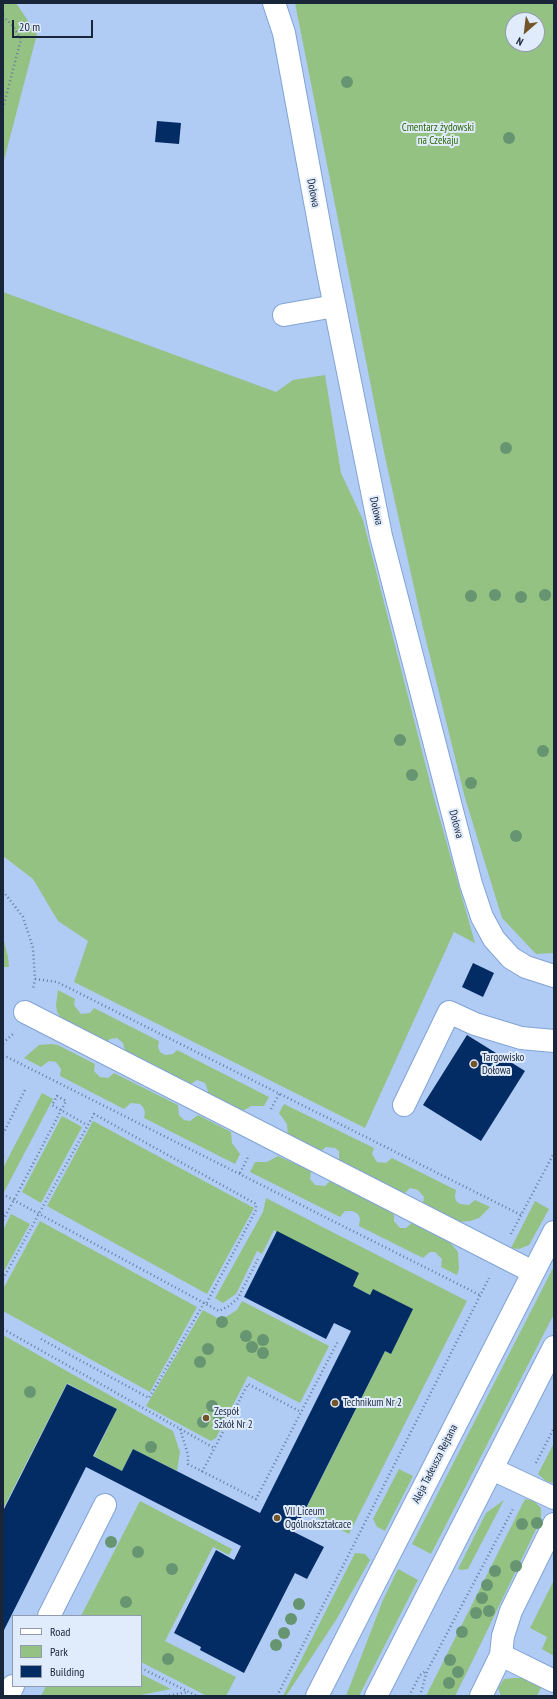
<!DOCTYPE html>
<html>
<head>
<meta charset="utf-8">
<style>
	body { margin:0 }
	#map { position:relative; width:557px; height:1699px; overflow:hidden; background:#b0ccf5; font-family:"PT Sans Narrow",sans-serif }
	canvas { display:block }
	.frame { position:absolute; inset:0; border:4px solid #19263a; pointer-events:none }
	.legend { position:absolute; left:12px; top:1615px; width:130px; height:72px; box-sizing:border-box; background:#e0ebfb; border:1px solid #909cae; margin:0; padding:5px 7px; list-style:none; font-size:12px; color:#19263a }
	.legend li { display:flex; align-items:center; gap:8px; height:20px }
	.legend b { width:20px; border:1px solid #909cae }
	.north { position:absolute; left:505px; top:12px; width:40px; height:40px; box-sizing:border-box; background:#e0ebfb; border:1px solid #909cae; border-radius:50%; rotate:208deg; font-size:11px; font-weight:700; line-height:16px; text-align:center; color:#19263a }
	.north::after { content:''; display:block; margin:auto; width:14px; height:18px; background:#725629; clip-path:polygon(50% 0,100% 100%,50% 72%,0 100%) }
	.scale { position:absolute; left:12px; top:20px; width:81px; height:18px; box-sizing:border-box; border:2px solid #19263a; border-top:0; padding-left:5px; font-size:12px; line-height:14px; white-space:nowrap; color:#19263a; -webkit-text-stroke:3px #e0ebfb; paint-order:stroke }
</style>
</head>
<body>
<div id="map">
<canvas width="557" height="1699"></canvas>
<div class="frame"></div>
<ul class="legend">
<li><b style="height:5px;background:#fff"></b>Road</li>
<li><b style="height:11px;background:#94c283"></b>Park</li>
<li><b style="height:11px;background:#022c63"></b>Building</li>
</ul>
<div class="north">N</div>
<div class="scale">20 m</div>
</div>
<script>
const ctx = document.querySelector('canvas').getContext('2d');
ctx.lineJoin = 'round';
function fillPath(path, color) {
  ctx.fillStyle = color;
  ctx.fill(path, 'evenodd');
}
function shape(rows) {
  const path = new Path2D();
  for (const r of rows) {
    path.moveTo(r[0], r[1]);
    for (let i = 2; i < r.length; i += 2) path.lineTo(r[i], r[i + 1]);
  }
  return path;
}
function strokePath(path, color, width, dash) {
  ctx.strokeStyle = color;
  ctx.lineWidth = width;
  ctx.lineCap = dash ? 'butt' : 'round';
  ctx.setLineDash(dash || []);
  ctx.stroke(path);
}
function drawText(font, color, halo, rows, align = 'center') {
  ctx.font = font + ' "PT Sans Narrow",sans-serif';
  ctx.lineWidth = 4;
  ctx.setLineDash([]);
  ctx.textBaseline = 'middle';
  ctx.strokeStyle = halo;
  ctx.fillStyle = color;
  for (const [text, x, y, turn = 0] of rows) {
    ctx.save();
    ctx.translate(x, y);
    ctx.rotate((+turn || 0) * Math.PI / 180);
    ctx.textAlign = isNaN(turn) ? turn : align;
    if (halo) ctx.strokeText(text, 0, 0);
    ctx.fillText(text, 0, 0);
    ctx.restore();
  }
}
fillPath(shape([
	[3,3,16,3,37,34,3,164],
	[295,3,554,3,554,953,536,954,502,918,465,798,423,628,385,457],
	[513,20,537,20,537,44,513,44],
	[3,292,276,392,293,380,325,375,341,473,363,520,434,798,475,943,454,932,365,1128,74,982,88,941,58,921,33,879,3,856],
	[3,937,8,957,9,967,3,967],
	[58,990,75,999,74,1005,81,1014,90,1013,94,1008,159,1041,158,1047,160,1052,165,1055,173,1054,177,1050,269,1097,264,1106,251,1106,241,1112,207,1096,208,1091,205,1083,197,1080,188,1086,125,1051,123,1043,117,1038,110,1039,105,1044,62,1019,57,1012,56,1005],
	[51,1044,58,1045,95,1064,94,1071,100,1077,108,1078,114,1073,178,1105,179,1115,184,1120,190,1121,198,1115,231,1132,232,1143,240,1154,235,1164,144,1118,145,1112,143,1107,140,1104,131,1103,124,1109,60,1076,61,1069,56,1062,49,1061,41,1067,24,1058,39,1045],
	[42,1093,53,1099,3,1194,3,1168],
	[284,1104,374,1148,372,1154,377,1162,386,1163,392,1158,456,1190,455,1196,456,1201,460,1204,469,1205,475,1200,490,1207,479,1218,470,1221,458,1222,423,1203,424,1197,418,1190,410,1188,404,1194,339,1161,339,1151,335,1148,326,1147,320,1152,288,1136,287,1124,279,1113],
	[62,1116,82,1127,41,1203,22,1192],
	[93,1121,254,1208,207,1294,47,1206],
	[278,1156,311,1171,310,1179,315,1185,325,1186,330,1181,394,1213,394,1221,400,1228,406,1228,413,1222,448,1240,458,1252,459,1269,457,1275,441,1267,442,1259,435,1252,430,1252,423,1258,359,1226,360,1219,358,1214,352,1211,345,1211,340,1217,250,1172,255,1162,267,1162],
	[266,1198,467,1301,349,1534,305,1511,385,1351,391,1354,370,1295,353,1286,274,1230,262,1254,257,1251,236,1294,223,1303,215,1298,263,1212],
	[535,1201,549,1209,529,1245,519,1249,511,1248],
	[11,1214,30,1224,3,1273,3,1230],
	[40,1221,197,1307,150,1392,3,1311,3,1289],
	[554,1266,554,1314,431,1554,412,1544],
	[242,1301,329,1346,300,1403,248,1376,216,1438,211,1441,146,1406,203,1310,221,1320,237,1310],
	[3,1335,173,1431,180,1452,177,1471,133,1449,122,1471,94,1456,117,1409,67,1383,3,1509],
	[554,1443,554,1483,546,1481,538,1474],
	[399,1469,413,1476,385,1531,377,1527,373,1519],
	[525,1499,534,1501,541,1508,541,1519,471,1664,455,1696,426,1696],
	[504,1500,468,1569,462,1570,458,1569,486,1513],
	[140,1501,232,1549,229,1555,213,1547,165,1641,236,1677,226,1696,207,1696,141,1662,141,1616,81,1616],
	[355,1553,365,1554,370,1560,336,1620,286,1696,283,1696],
	[398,1569,418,1580,359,1696,346,1696,383,1600],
	[554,1580,554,1656,542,1649,547,1637,530,1628],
	[141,1674,171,1689,136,1696,41,1696,46,1686,141,1686],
	[513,1678,523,1678,542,1686,537,1696,501,1696,498,1688,504,1679]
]), '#94c283');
fillPath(shape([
	[157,121,181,123,179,144,155,142],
	[473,963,494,973,483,997,462,987],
	[467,1035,525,1071,481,1141,423,1105],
	[277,1231,359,1273,353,1286,370,1295,373,1289,413,1309,391,1354,385,1351,294,1532,324,1547,307,1579,295,1573,244,1673,200,1650,201,1647,174,1633,216,1550,234,1560,241,1546,86,1467,3,1632,3,1511,67,1384,117,1409,93,1456,122,1471,133,1449,260,1513,351,1331,334,1323,326,1339,244,1297]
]), '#022c63');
const minor = shape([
	[274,3,284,33,328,272,381,536,471,884,482,917,494,939,511,958,526,967,554,976],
	[284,315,335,306],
	[25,1012,533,1272],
	[404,1105,449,1012,475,1024,521,1038,554,1041],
	[492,1469,554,1498],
	[49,1616,105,1505],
	[501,1655,554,1681],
	[8,1696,13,1686],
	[481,1696,501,1655,503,1636,511,1611,554,1524]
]);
const major = shape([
	[317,1696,554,1232],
	[376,1696,554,1347]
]);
strokePath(minor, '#81a3d4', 24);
strokePath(major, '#81a3d4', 24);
strokePath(shape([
	[3,16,12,25,21,39,3,108],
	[3,891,23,917,33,948,35,979,33,989],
	[35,979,57,982,521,1215],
	[3,1043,13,1034],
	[3,1055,480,1295],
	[271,1109,279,1094],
	[3,1134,26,1088],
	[240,1173,249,1155],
	[6,1196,219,1311,229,1306,238,1298,259,1257],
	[3,1220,14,1200,66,1101,57,1096,52,1105,61,1110,87,1125],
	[511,1234,554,1153],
	[3,1279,94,1114,256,1204,256,1210,206,1304],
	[3,1329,214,1448],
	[41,1339,149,1398,204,1303],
	[180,1429,188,1455,188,1464,256,1499,338,1341],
	[536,1463,554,1428],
	[202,1472,248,1384,301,1412],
	[141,1668,197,1696],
	[165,1696,188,1692],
	[277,1696,489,1278],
	[409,1696,420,1675,426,1671],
	[420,1696,427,1671,514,1507]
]), '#687d9c', 2.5, [1, 3]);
strokePath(minor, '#fff', 22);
strokePath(major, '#fff', 22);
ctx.fillStyle = '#679572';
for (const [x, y] of [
	[347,82],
	[509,138],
	[506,448],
	[495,595],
	[545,595],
	[471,596],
	[521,597],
	[400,740],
	[543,751],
	[412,775],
	[471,783],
	[516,836],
	[222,1322],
	[246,1336],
	[263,1340],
	[252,1347],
	[208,1349],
	[263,1353],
	[200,1362],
	[30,1392],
	[212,1406],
	[219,1419],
	[203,1422],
	[151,1447],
	[537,1523],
	[522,1524],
	[111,1542],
	[138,1552],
	[516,1566],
	[172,1569],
	[495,1571],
	[487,1585],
	[482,1598],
	[126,1602],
	[299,1604],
	[489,1611],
	[476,1613],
	[291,1619],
	[462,1632],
	[284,1633],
	[276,1645],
	[168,1659],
	[450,1660],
	[458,1672],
	[449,1683]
]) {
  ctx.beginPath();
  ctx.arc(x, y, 6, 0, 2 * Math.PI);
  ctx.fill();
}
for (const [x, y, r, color] of [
	[474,1064,4,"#725629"],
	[335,1403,4,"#725629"],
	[206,1418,4,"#725629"],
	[277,1518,4,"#725629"]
]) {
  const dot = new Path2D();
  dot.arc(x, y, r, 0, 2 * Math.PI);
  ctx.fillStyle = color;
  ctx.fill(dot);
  strokePath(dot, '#e0ebfb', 1.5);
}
drawText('11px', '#2b6807', '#e0ebfb', [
	["Cmentarz żydowski",438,128],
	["na Czekaju",438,141]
]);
drawText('11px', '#19263a', '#e0ebfb', [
	["Dołowa",313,193,79],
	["Dołowa",376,511,78],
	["Dołowa",456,824,75],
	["Aleja Tadeusza Rejtana",435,1464,-63]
]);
drawText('11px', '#19263a', '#e0ebfb', [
	["Targowisko",482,1058],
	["Dołowa",482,1071],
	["Technikum Nr 2",343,1403],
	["Zespół",214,1412],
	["Szkół Nr 2",214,1425],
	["VII Liceum",285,1512],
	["Ogólnokształcace",285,1525]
], 'left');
</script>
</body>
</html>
